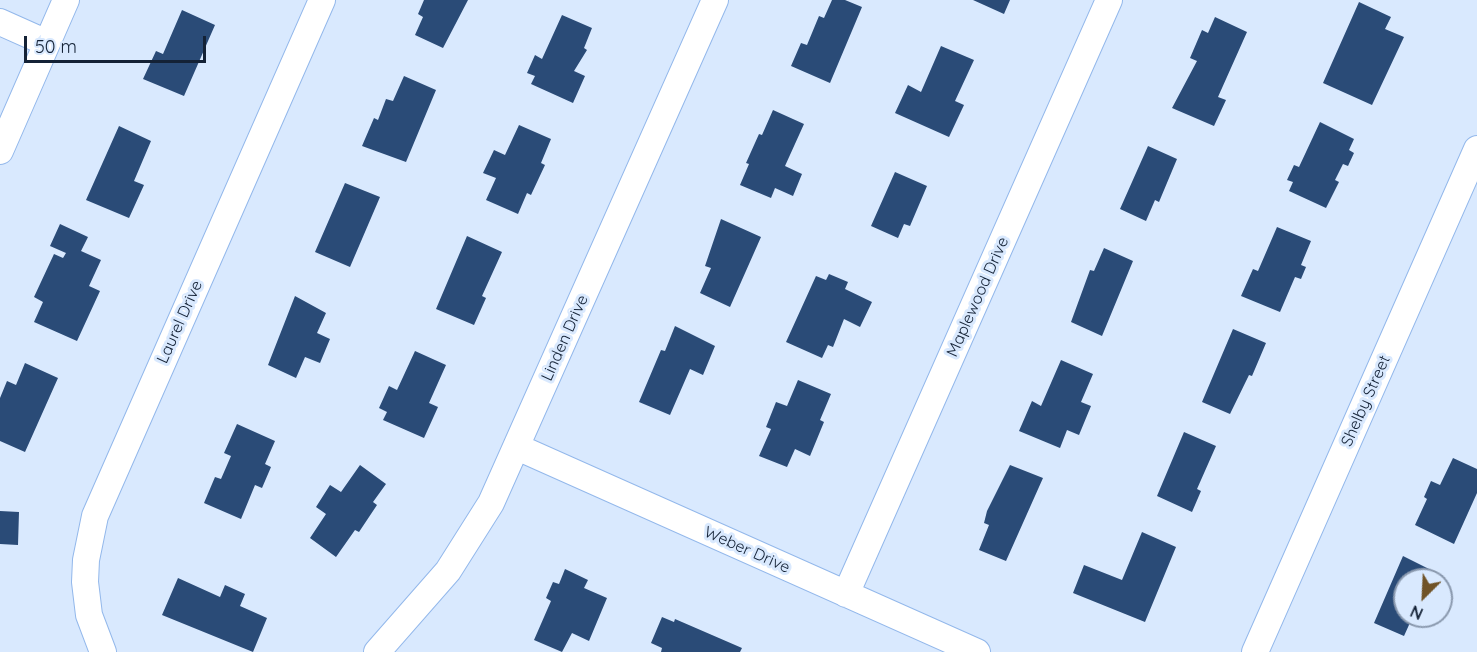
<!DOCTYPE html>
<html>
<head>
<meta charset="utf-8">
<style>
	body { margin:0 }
	#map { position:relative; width:1477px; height:652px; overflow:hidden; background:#d9e9fe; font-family:Quicksand,sans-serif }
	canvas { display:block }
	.north { position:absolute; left:1393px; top:568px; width:60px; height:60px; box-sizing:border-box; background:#d9e9fe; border:2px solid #8a99ae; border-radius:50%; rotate:204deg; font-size:16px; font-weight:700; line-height:24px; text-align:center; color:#142236 }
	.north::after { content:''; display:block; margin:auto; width:21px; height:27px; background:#705327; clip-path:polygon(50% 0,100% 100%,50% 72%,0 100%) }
	.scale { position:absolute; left:24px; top:36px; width:182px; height:27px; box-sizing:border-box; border:3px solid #142236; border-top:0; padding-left:8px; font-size:18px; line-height:21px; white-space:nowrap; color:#142236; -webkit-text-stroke:4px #d9e9fe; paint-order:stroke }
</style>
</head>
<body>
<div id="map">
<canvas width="1477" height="652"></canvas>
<div class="north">N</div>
<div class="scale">50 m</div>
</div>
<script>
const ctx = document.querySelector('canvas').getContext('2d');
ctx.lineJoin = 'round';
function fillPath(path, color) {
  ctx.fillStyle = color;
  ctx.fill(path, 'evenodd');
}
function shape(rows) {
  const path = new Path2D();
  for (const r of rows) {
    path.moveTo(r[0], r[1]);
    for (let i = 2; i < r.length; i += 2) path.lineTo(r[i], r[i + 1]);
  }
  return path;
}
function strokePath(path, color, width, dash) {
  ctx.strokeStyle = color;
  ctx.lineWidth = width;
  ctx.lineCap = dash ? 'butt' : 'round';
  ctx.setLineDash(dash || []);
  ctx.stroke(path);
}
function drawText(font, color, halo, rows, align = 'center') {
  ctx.font = font + ' Quicksand,sans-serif';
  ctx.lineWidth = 6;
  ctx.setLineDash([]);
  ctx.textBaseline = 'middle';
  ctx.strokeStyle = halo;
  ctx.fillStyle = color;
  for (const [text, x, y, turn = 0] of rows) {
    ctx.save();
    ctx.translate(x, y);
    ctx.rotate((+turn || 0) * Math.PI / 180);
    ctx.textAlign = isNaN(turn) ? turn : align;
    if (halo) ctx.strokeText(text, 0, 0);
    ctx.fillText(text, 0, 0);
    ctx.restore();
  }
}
fillPath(shape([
	[424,0,468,0,443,48,415,35,423,17,418,14],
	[832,0,845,0,862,7,830,83,791,66,801,43,807,45,819,16,824,18],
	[973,0,1010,0,1004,14],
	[1359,2,1391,17,1385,29,1404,37,1372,105,1323,83],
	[182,10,215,25,184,96,143,79,156,51,163,54],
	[562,15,592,28,584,48,587,50,574,71,585,76,573,103,531,84,535,76,527,73,535,55,542,59],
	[1215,17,1247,32,1218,97,1226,100,1214,126,1172,108,1197,61,1190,58,1202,30,1208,33],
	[941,46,974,60,955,101,964,105,949,137,895,113,908,85,921,92],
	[404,76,436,90,406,162,362,146,374,118,378,120,386,99,393,101],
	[773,110,804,124,785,166,802,174,793,196,775,188,771,198,740,185,749,164,746,163,759,134,762,135],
	[1320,122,1354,139,1349,150,1354,153,1348,166,1343,164,1335,180,1339,182,1326,208,1289,191,1293,182,1287,180,1294,165,1299,167],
	[519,125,551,139,541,163,545,165,531,195,527,193,518,214,486,200,496,178,483,173,494,150,505,155],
	[119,126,151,141,134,181,144,185,129,218,86,200],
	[1148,146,1177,159,1159,202,1155,200,1146,221,1120,209],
	[895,172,927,186,910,226,904,224,898,238,871,226],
	[345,183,380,197,350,267,315,252],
	[721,219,761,237,730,307,700,293,711,268,705,266],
	[60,224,88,237,81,251,101,260,89,286,100,291,77,341,34,322,43,302,34,297,54,254,63,258,66,253,50,246],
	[1277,227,1311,241,1301,265,1306,267,1301,279,1295,277,1280,312,1241,296,1253,269,1258,271],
	[467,236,502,252,482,296,486,298,474,325,436,309],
	[1104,248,1133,261,1102,336,1071,322,1090,270,1094,271],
	[829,274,848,282,845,289,872,302,860,327,844,319,833,347,828,345,822,358,786,342,816,276,826,280],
	[295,296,326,313,317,333,330,339,320,363,305,357,296,378,268,365],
	[675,326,715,346,703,375,690,369,670,415,639,402,661,350,665,351],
	[1233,329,1266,343,1252,376,1249,375,1230,414,1202,402],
	[415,351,446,365,429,403,438,407,424,438,383,420,387,412,379,408,389,386,397,390],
	[1061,360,1093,374,1081,402,1091,406,1079,435,1067,430,1060,448,1019,431,1032,401,1041,406],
	[25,363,58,378,25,452,0,441,0,398,7,381,16,385],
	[798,380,831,394,820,420,824,422,810,456,795,449,787,467,759,456,771,429,766,427,776,402,787,406],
	[237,424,275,441,265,464,271,467,262,488,255,485,241,519,204,503,215,477,221,479,231,456,224,453],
	[1184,432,1216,446,1197,489,1201,491,1192,512,1157,496],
	[1453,458,1477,469,1477,493,1454,544,1415,525,1427,499,1424,497,1431,481,1440,485],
	[360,465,386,484,373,502,377,505,359,532,355,530,336,557,310,538,326,514,316,507,330,485,341,492],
	[1010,465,1043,478,1006,561,979,550,989,525,984,523,987,511],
	[0,511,19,512,18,545,0,544],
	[1142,532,1176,547,1145,622,1073,593,1084,565,1122,580],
	[1403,556,1443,576,1441,580,1405,580,1405,616,1413,616,1404,636,1374,623],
	[565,569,588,580,584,588,607,598,589,641,572,633,562,652,534,640,551,601,546,598,553,582,559,584],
	[178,578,220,597,225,585,245,594,240,606,267,618,253,652,162,615],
	[662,617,674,622,675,619,742,648,740,652,661,652,662,648,651,643]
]), '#2a4b77');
const minor = shape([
	[0,22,47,43],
	[0,151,66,0],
	[517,447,977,652],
	[846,594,1109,0],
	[103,652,89,615,85,582,86,560,95,516,322,0],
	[377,652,448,571,491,503,715,0],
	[1255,652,1477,149]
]);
strokePath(minor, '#93b8eb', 28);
strokePath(minor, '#fff', 26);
drawText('16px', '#142236', '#d9e9fe', [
	["Maplewood Drive",978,297,-66],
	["Laurel Drive",180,322,-66],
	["Linden Drive",565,338,-66],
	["Shelby Street",1366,401,-66],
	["Weber Drive",747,550,24]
]);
</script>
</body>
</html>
